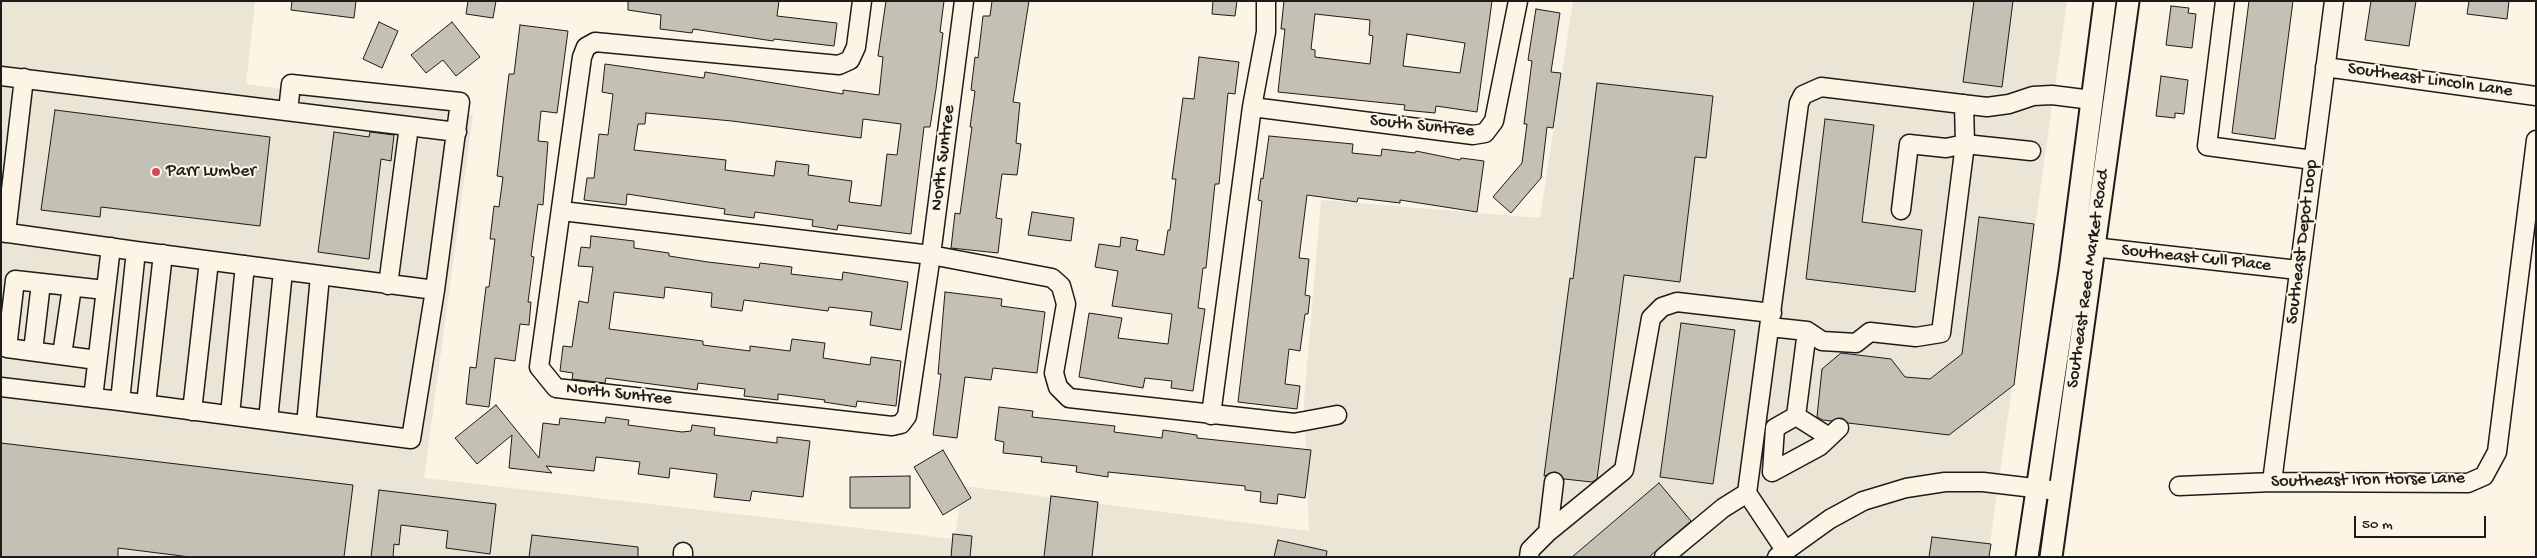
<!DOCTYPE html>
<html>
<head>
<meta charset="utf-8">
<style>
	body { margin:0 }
	#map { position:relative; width:2537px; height:558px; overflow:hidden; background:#fcf5e5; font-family:"Gochi Hand",sans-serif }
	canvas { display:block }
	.frame { position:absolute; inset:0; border:2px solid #1c1c1c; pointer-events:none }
	.scale { position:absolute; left:2354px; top:516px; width:132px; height:22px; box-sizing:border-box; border:2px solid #1c1c1c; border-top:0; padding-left:6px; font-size:15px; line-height:18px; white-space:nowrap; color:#1c1c1c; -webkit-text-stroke:4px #fcf5e5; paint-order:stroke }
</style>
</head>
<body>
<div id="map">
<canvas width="2537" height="558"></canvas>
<div class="frame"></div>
<div class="scale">50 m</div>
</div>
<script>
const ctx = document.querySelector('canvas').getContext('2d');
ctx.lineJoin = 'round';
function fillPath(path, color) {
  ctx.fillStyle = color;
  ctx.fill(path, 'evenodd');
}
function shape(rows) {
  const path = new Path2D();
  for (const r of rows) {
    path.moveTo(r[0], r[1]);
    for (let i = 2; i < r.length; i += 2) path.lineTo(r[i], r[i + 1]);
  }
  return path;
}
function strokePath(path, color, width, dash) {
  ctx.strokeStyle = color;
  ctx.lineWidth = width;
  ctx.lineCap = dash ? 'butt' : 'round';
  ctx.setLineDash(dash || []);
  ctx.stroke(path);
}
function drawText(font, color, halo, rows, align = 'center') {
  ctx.font = font + ' "Gochi Hand",sans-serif';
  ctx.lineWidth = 4;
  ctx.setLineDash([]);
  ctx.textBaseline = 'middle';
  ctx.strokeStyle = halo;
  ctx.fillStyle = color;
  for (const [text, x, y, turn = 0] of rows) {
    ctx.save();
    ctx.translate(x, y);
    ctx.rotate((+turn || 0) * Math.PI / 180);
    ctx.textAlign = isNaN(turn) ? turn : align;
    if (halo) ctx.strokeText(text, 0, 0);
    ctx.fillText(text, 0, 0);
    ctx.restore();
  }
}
fillPath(shape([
	[1,1,255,1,246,84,473,115,424,478,954,539,964,486,1309,531,1304,400,1321,200,1540,218,1573,1,2067,1,1988,557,1,557]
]), '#ebe5d6');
const building = shape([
	[292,1,356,1,354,18,291,10,292,1],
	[468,1,496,1,493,18,466,14,468,1],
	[628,1,779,1,777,16,837,23,834,46,774,39,773,41,693,29,692,33,660,29,661,15,628,10,628,1],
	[886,1,944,1,940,32,943,33,936,89,930,127,924,127,911,234,838,225,837,230,812,226,813,220,755,212,754,218,724,214,725,209,627,194,626,205,584,200,587,178,594,178,599,134,608,135,613,94,602,92,605,64,704,78,705,72,843,94,843,90,879,95,883,57,878,56,886,1],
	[646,113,732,121,861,138,863,119,901,124,897,155,887,154,881,206,849,202,852,181,808,175,809,165,776,161,774,176,725,170,726,160,634,150,638,124,645,124,646,113],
	[992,1,1029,1,1013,102,1020,103,1016,143,1021,144,1017,175,1002,174,996,218,1002,219,998,253,951,248,955,213,960,214,972,127,970,127,975,91,971,90,975,57,978,58,983,16,990,16,992,1],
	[1213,1,1237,1,1235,16,1212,14,1213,1],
	[1284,1,1492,1,1477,112,1436,106,1435,113,1404,110,1405,105,1278,92,1285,29,1281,29,1284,1],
	[1315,14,1370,20,1369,35,1373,36,1370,64,1315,57,1315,50,1311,49,1315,14],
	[1407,34,1465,43,1460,73,1403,66,1407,34],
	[1974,1,2013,1,2002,87,1963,82,1974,1],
	[2249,1,2293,1,2275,139,2232,133,2249,1],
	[2371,1,2416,1,2409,46,2365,40,2371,1],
	[2469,1,2509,1,2507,19,2467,14,2469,1],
	[2171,6,2189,8,2188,13,2196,14,2192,48,2166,45,2171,6],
	[1536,9,1560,13,1551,72,1561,73,1553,128,1547,127,1541,178,1511,213,1493,197,1522,163,1527,124,1524,124,1532,61,1528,60,1536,9],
	[379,22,398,31,382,68,363,59,379,22],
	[452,22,480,57,456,76,443,60,426,73,411,55,452,22],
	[520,25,568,31,557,113,541,111,538,141,548,142,543,205,538,204,531,256,534,257,528,302,531,302,529,325,520,324,515,361,495,358,489,407,466,404,470,367,476,368,486,287,489,287,495,239,490,239,494,206,499,207,503,177,497,176,505,107,509,74,514,74,520,25],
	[1199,57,1239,62,1235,94,1228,93,1219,184,1215,184,1206,268,1203,268,1198,308,1205,309,1193,391,1171,388,1172,381,1145,378,1143,388,1079,377,1089,313,1122,318,1118,338,1168,344,1172,314,1112,306,1118,271,1095,267,1099,244,1120,247,1121,237,1138,240,1136,250,1164,255,1168,230,1170,230,1176,179,1172,179,1183,98,1194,99,1199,57],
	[2161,76,2188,80,2184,114,2175,113,2175,118,2156,116,2161,76],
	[1597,83,1713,96,1706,158,1695,157,1680,282,1624,275,1597,479,1592,482,1564,479,1556,472,1544,476,1570,278,1573,279,1597,83],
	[55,110,270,137,260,226,101,207,100,217,41,210,55,110],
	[1825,119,1874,125,1862,222,1922,230,1915,292,1806,279,1825,119],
	[334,132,369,137,370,132,394,135,391,161,381,159,369,259,318,252,334,132],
	[1269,136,1353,144,1352,153,1381,156,1382,149,1415,153,1416,151,1460,160,1461,158,1484,161,1477,212,1400,200,1400,203,1358,198,1357,202,1307,195,1299,258,1309,259,1305,295,1310,296,1308,314,1305,314,1300,351,1289,349,1285,384,1300,386,1297,409,1238,402,1262,201,1258,200,1261,178,1263,179,1269,136],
	[1032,212,1074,218,1071,241,1028,235,1032,212],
	[1979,217,2034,224,2014,385,1949,435,1848,423,1842,418,1831,421,1823,420,1817,417,1822,369,1841,353,1891,359,1905,377,1930,379,1962,354,1979,217],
	[591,236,634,241,634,248,669,253,669,256,708,262,759,268,760,263,792,267,791,274,842,280,843,272,908,282,901,330,870,325,872,312,829,307,828,311,744,300,742,311,711,307,712,293,665,287,664,298,614,292,609,329,703,341,703,345,750,351,750,346,790,351,792,339,825,343,823,358,870,365,871,357,901,361,896,406,857,401,856,407,824,402,825,400,778,394,778,400,744,396,745,389,698,383,697,390,606,378,605,383,572,379,573,373,560,371,563,346,572,347,579,301,588,303,593,267,578,266,581,247,590,248,591,236],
	[945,292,1002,299,1001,306,1045,312,1037,373,993,368,991,380,965,377,957,438,933,435,941,374,938,374,945,292],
	[1681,323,1735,330,1713,484,1660,477,1681,323],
	[496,405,539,458,543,423,559,425,560,418,605,423,606,417,629,420,628,425,682,432,691,431,692,425,715,428,714,435,777,443,777,437,810,441,803,497,752,491,750,501,714,497,717,474,670,468,669,478,638,474,640,462,596,457,594,471,546,466,552,473,509,468,512,435,477,464,455,438,496,405],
	[999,407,1033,411,1032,417,1115,426,1114,432,1162,438,1163,430,1197,435,1197,438,1311,450,1305,498,1278,494,1277,504,1260,502,1261,492,1245,490,1245,486,1108,472,1108,477,1076,472,1077,466,1041,462,1042,457,1003,453,1004,442,995,440,999,407],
	[1,443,353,485,344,557,190,557,118,548,118,557,1,557,1,443],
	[943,450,971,498,943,515,914,467,943,450],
	[910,476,910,508,850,508,850,477,910,476],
	[1659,483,1691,521,1649,557,1572,557,1659,483],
	[379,490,496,504,490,554,446,548,448,531,401,525,399,545,394,544,393,557,371,557,379,490],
	[1051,496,1098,502,1092,557,1044,557,1051,496],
	[953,534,972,536,970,557,951,557,953,534],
	[532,535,638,547,638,557,529,557,532,535],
	[1932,537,1991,544,1989,557,1929,557,1932,537],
	[1278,540,1327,551,1326,557,1274,557,1278,540]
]);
fillPath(building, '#c4c0b3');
strokePath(building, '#1c1c1c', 1);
const minor = shape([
	[862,1,856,47,850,60,839,65,595,42,586,47,582,57,539,367,556,388,892,426,901,424,907,416,931,255,964,1],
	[2225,1,2207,146,2313,160],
	[2325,67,2536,96],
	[1,76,457,132],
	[1964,104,1965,144,2031,151],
	[1252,107,1473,135,1485,133,1494,121,1518,1],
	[562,211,931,255,1052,278,1061,286,1066,304,1054,373,1058,387,1069,398,1294,423,1337,415],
	[1,232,136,251,120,401,1,387],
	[6,233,24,78],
	[2093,247,2298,270],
	[136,251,435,290,460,102,291,84,288,111],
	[388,285,409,126],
	[1770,327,1807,331],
	[33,351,41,283],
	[62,355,72,287],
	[97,360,7,348,15,280,105,290],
	[93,398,111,247],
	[120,401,411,439,435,290],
	[146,404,163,254],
	[192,411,209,261],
	[230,415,245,265],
	[1211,415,1252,107,1266,32,1266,1],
	[1796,416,1829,437],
	[268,420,283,271],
	[306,425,320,276],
	[1839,428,1820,446,1772,472,1775,428,1796,416,1807,331,1822,341,1856,343,1870,332,1916,337,1941,333,1965,144,1946,148,1909,144,1901,210],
	[2272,482,2334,1],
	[2179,486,2272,482,2468,483,2484,476,2497,452,2536,140],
	[1548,532,1554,482],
	[1785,550,1747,493,1799,103,1803,95,1821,87,1987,107,2009,104,2033,96,2052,95,2092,100],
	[683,557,683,552],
	[1529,557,1530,550,1548,532,1624,470,1651,318,1662,307,1677,302,1772,313],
	[1664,557,1723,508,1747,493],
	[1777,557,1830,519,1863,501,1906,488,1945,482,1983,482,2059,491]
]);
const major = shape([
	[2027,557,2070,270,2105,1],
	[2051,557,2128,1]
]);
strokePath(minor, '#1c1c1c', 21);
strokePath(major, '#1c1c1c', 25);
strokePath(minor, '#fcf5e5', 18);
strokePath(major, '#fcf5e5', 21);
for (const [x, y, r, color] of [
	[156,172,5,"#d1495b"]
]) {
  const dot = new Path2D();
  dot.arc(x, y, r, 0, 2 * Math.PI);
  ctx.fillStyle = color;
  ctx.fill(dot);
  strokePath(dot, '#fcf5e5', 2);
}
drawText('18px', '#1c1c1c', '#fcf5e5', [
	["Southeast Lincoln Lane",2430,81,8],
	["South Suntree",1422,127,6],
	["North Suntree",944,158,-83],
	["Southeast Depot Loop",2303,242,-83],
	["Southeast Cull Place",2196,259,6],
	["Southeast Reed Market Road",2089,279,-82],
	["North Suntree",619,395,6],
	["Southeast Iron Horse Lane",2368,481,-1]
]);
drawText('18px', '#1c1c1c', '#fcf5e5', [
	["Parr Lumber",166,172]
], 'left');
</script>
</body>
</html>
